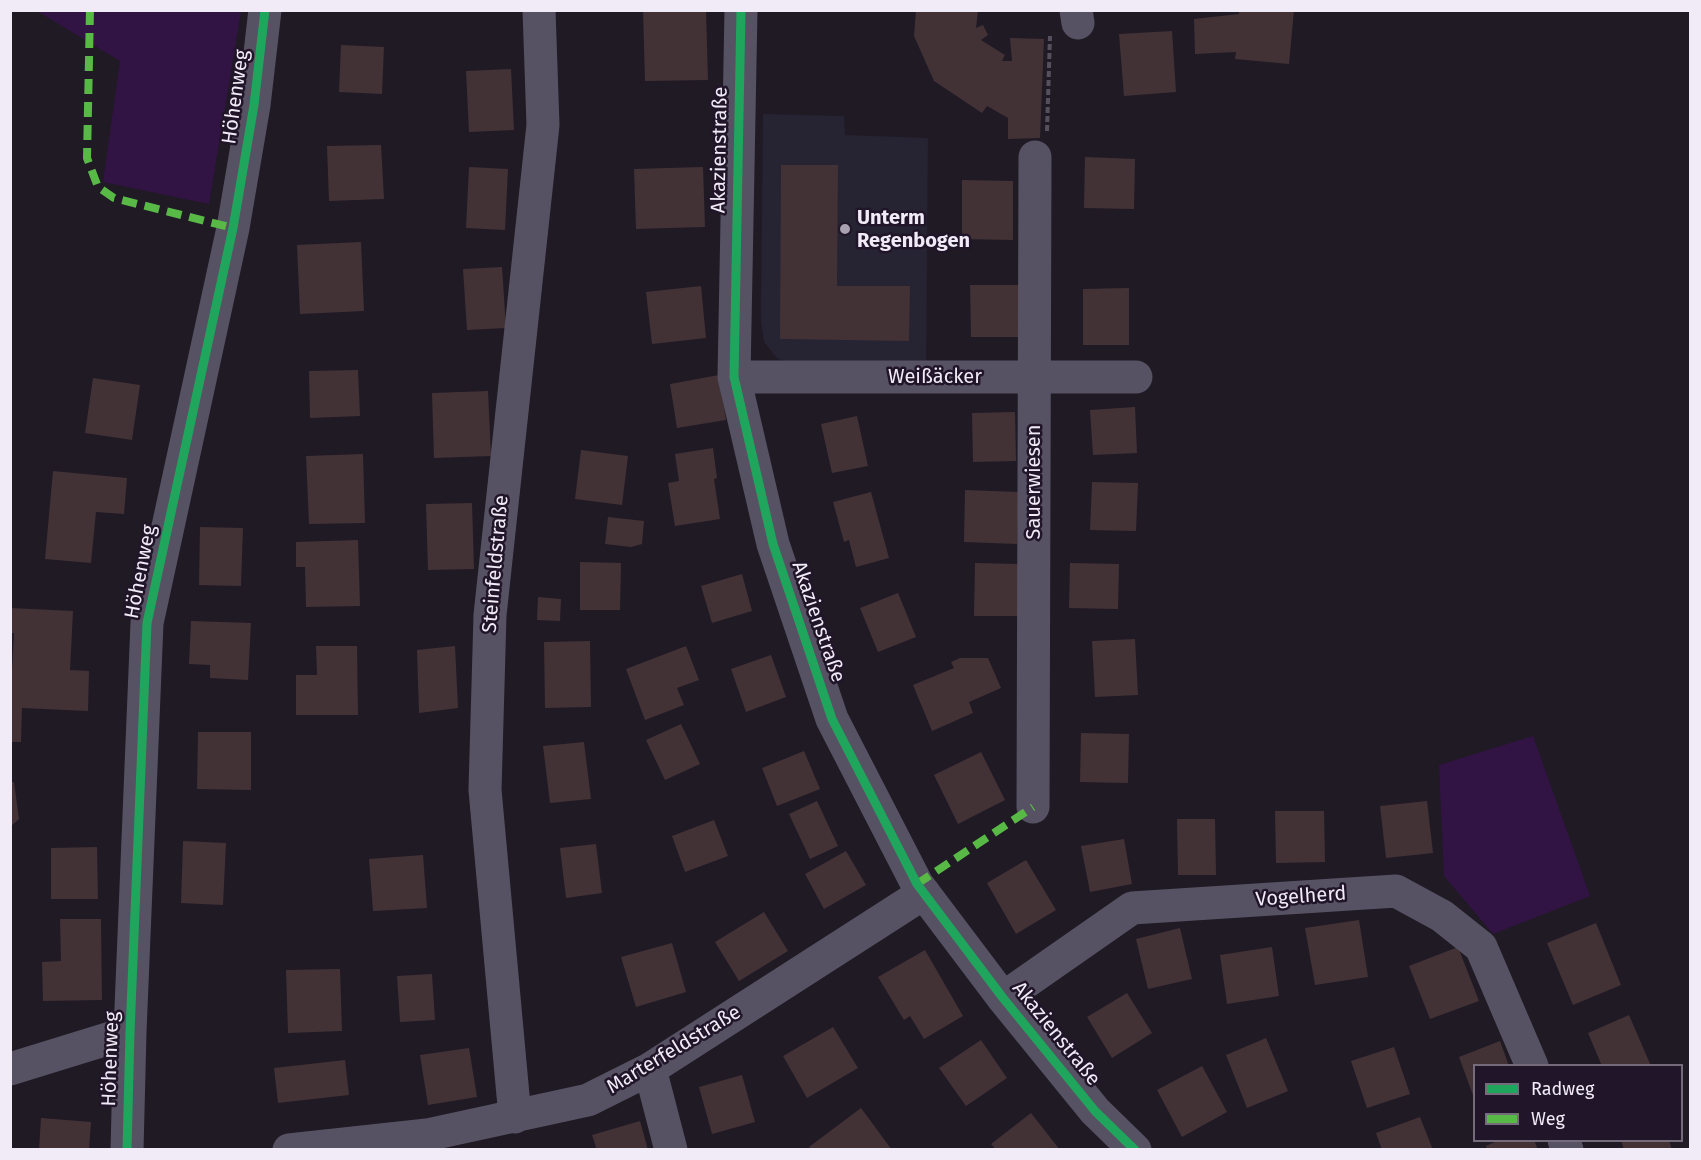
<!DOCTYPE html>
<html>
<head>
<meta charset="utf-8">
<style>
	body { margin:0 }
	#map { position:relative; width:1701px; height:1160px; overflow:hidden; background:#201a25; font-family:"Fira Sans",sans-serif }
	canvas { display:block }
	.frame { position:absolute; inset:0; border:12px solid #f1eaf7; pointer-events:none }
	.legend { position:absolute; left:1473px; top:1064px; width:210px; height:78px; box-sizing:border-box; background:#211629; border:2px solid #746b7b; margin:0; padding:8px 10px; list-style:none; font-size:18px; color:#f1eaf7 }
	.legend li { display:flex; align-items:center; gap:12px; height:30px }
	.legend b { width:30px; border:2px solid #746b7b }
</style>
</head>
<body>
<div id="map">
<canvas width="1701" height="1160"></canvas>
<div class="frame"></div>
<ul class="legend">
<li><b style="height:8px;background:#20a55d"></b>Radweg</li>
<li><b style="height:8px;background:#58b947"></b>Weg</li>
</ul>
</div>
<script>
const ctx = document.querySelector('canvas').getContext('2d');
ctx.lineJoin = 'round';
function fillPath(path, color) {
  ctx.fillStyle = color;
  ctx.fill(path, 'evenodd');
}
function shape(rows) {
  const path = new Path2D();
  for (const r of rows) {
    path.moveTo(r[0], r[1]);
    for (let i = 2; i < r.length; i += 2) path.lineTo(r[i], r[i + 1]);
  }
  return path;
}
function strokePath(path, color, width, dash) {
  ctx.strokeStyle = color;
  ctx.lineWidth = width;
  ctx.lineCap = dash ? 'butt' : 'round';
  ctx.setLineDash(dash || []);
  ctx.stroke(path);
}
function drawText(font, color, halo, rows, align = 'center') {
  ctx.font = font + ' "Fira Sans",sans-serif';
  ctx.lineWidth = 5;
  ctx.setLineDash([]);
  ctx.textBaseline = 'middle';
  ctx.strokeStyle = halo;
  ctx.fillStyle = color;
  for (const [text, x, y, turn = 0] of rows) {
    ctx.save();
    ctx.translate(x, y);
    ctx.rotate((+turn || 0) * Math.PI / 180);
    ctx.textAlign = isNaN(turn) ? turn : align;
    if (halo) ctx.strokeText(text, 0, 0);
    ctx.fillText(text, 0, 0);
    ctx.restore();
  }
}
fillPath(shape([
	[763,114,844,116,845,135,928,138,926,361,794,366,777,358,764,342,761,321]
]), '#262333');
fillPath(shape([
	[37,11,241,11,209,204,103,182,120,61],
	[1533,736,1590,896,1493,934,1444,876,1439,765]
]), '#311443');
fillPath(shape([
	[643,10,706,10,708,80,645,81],
	[916,10,978,10,976,28,983,25,988,35,981,40,1005,55,1002,61,1012,61,1010,38,1044,39,1040,138,1008,139,1008,118,987,106,982,113,934,81,914,36],
	[1239,10,1294,10,1289,64,1235,59,1236,52,1195,54,1194,19,1239,14],
	[1172,31,1176,92,1124,96,1119,34],
	[341,45,384,47,382,94,339,92],
	[511,69,514,130,469,132,466,71],
	[381,145,384,199,329,201,327,146],
	[1085,157,1135,159,1134,209,1084,208],
	[781,165,838,165,837,286,910,286,909,341,780,339],
	[469,167,508,169,505,230,466,228],
	[703,167,705,227,636,229,634,169],
	[962,180,1013,181,1013,240,962,239],
	[361,242,364,311,300,314,297,245],
	[502,267,506,328,467,330,463,269],
	[970,285,1020,285,1020,337,971,337],
	[701,286,706,338,652,344,646,292],
	[1129,288,1129,345,1083,345,1083,289],
	[358,370,360,416,310,418,309,371],
	[719,375,726,420,677,428,670,384],
	[93,378,140,385,132,440,85,433],
	[488,391,491,456,434,458,432,393],
	[1135,407,1137,453,1093,455,1090,410],
	[1015,412,1016,461,973,462,972,413],
	[857,416,868,466,832,473,821,424],
	[713,448,717,478,714,479,720,519,675,526,668,483,679,481,675,454],
	[581,450,628,456,622,505,575,499],
	[363,454,365,523,309,524,306,456],
	[53,471,127,478,124,514,96,512,91,563,45,559],
	[1092,482,1138,483,1136,531,1090,530],
	[965,490,1019,492,1017,544,964,542],
	[871,492,889,558,856,567,849,540,844,542,833,502],
	[472,503,474,569,428,570,426,504],
	[608,517,644,521,642,544,631,547,605,544],
	[200,527,243,528,241,586,199,585],
	[358,540,360,606,306,607,305,567,296,567,296,542],
	[580,562,621,563,620,610,580,610],
	[975,563,1019,564,1019,616,974,616],
	[1070,563,1119,564,1118,609,1069,608],
	[742,574,752,611,712,623,701,586],
	[898,593,916,637,878,652,860,608],
	[538,597,561,599,560,621,537,620],
	[10,608,73,611,70,670,89,671,88,711,22,708,21,742,10,742,10,669,12,670,14,633,10,633],
	[191,621,251,623,248,680,210,678,210,665,189,664],
	[1135,639,1138,695,1095,697,1092,641],
	[590,641,591,707,545,708,544,642],
	[316,646,357,646,358,715,296,715,296,675,317,675],
	[455,646,458,708,419,713,417,650],
	[686,646,699,680,677,688,684,705,645,720,626,669],
	[771,655,786,697,746,712,731,669],
	[960,658,988,658,1001,688,969,702,973,713,932,731,913,685,954,668,951,662],
	[681,724,700,764,665,780,646,740],
	[198,732,251,732,251,790,197,789],
	[1081,733,1129,734,1128,783,1080,782],
	[584,742,591,799,550,803,543,746],
	[804,751,820,789,777,806,762,768],
	[981,752,1005,800,958,824,934,775],
	[10,782,14,782,19,819,10,827],
	[817,801,838,846,810,859,789,814],
	[1427,801,1433,853,1386,858,1380,806],
	[1275,811,1324,811,1325,862,1276,863],
	[1177,819,1215,819,1216,875,1178,875],
	[714,820,728,856,685,872,672,836],
	[1124,839,1132,884,1090,892,1081,846],
	[183,841,226,843,223,905,181,903],
	[596,844,602,893,566,898,560,848],
	[97,847,98,899,51,899,51,848],
	[846,851,866,885,824,909,805,874],
	[423,855,427,908,373,911,369,859],
	[1026,860,1056,910,1016,934,987,883],
	[764,912,788,951,739,981,715,942],
	[60,919,101,919,102,1000,43,1001,42,962,61,961],
	[1359,920,1368,977,1315,985,1305,928],
	[1596,923,1621,985,1573,1005,1547,943],
	[1180,928,1192,979,1148,989,1136,939],
	[672,943,686,992,636,1007,621,957],
	[1272,947,1279,996,1227,1004,1220,955],
	[1458,947,1479,1001,1430,1019,1409,966],
	[925,950,963,1016,924,1039,910,1016,904,1020,878,977],
	[340,969,342,1031,288,1033,286,970],
	[432,974,435,1020,400,1022,397,976],
	[1127,993,1152,1033,1112,1058,1087,1017],
	[1629,1015,1651,1066,1602,1066,1588,1033],
	[833,1027,858,1068,807,1098,783,1056],
	[1266,1038,1288,1091,1247,1108,1226,1055],
	[981,1040,1007,1078,966,1106,939,1068],
	[1500,1041,1509,1066,1474,1066,1474,1098,1459,1057],
	[1394,1047,1410,1094,1367,1108,1351,1061],
	[469,1048,477,1097,428,1105,420,1055],
	[345,1060,349,1095,278,1103,274,1068],
	[1202,1066,1227,1112,1182,1137,1157,1090],
	[742,1075,755,1122,712,1134,699,1087],
	[861,1108,892,1150,811,1150,809,1147],
	[1031,1113,1060,1150,996,1150,991,1144],
	[1420,1117,1433,1150,1382,1150,1376,1133],
	[41,1118,91,1122,89,1150,39,1150],
	[640,1121,648,1150,597,1150,592,1135],
	[1499,1140,1534,1140,1538,1150,1487,1150,1486,1146],
	[1621,1140,1669,1140,1672,1150,1624,1150]
]), '#423236');
strokePath(shape([
	[1047,131,1050,36]
]), '#55505d', 4, [6, 3]);
strokePath(shape([
	[741,10,734,377,773,544,832,719,917,884,1003,998,1095,1111,1135,1150],
	[1076,10,1078,23],
	[734,377,1136,377],
	[1033,807,1035,157],
	[1003,998,1132,908,1396,891,1442,916,1481,947,1532,1066],
	[10,1069,130,1032],
	[650,1069,671,1150],
	[515,1117,485,790,490,615,543,125,539,10],
	[1564,1140,1567,1150],
	[127,1150,130,1032,147,623,233,228,254,105,265,10],
	[289,1150,427,1135,588,1100,650,1069,924,893]
]), '#575263', 33);
strokePath(shape([
	[90,10,87,158,98,187,114,198,233,228],
	[917,884,1033,807]
]), '#58b947', 8, [15, 8]);
strokePath(shape([
	[741,10,734,377,773,544,832,719,917,884,1003,998,1095,1111,1135,1150],
	[127,1150,130,1032,147,623,233,228,254,105,265,10]
]), '#20a55d', 9);
for (const [x, y, r, color] of [
	[845,229,6,"#a8a1ae"]
]) {
  const dot = new Path2D();
  dot.arc(x, y, r, 0, 2 * Math.PI);
  ctx.fillStyle = color;
  ctx.fill(dot);
  strokePath(dot, '#211629', 2);
}
drawText('20px', '#f1eaf7', '#211629', [
	["Höhenweg",236,97,-82],
	["Akazienstraße",720,150,-89],
	["Weißäcker",935,377],
	["Sauerwiesen",1034,482,-90],
	["Steinfeldstraße",496,564,-85],
	["Höhenweg",141,572,-79],
	["Akazienstraße",818,622,71],
	["Vogelherd",1301,897,-4],
	["Akazienstraße",1056,1034,51],
	["Marterfeldstraße",674,1050,-31],
	["Höhenweg",111,1059,-88]
]);
drawText('bold 20px', '#f1eaf7', '#211629', [
	["Unterm",857,218],
	["Regenbogen",857,241]
], 'left');
</script>
</body>
</html>
